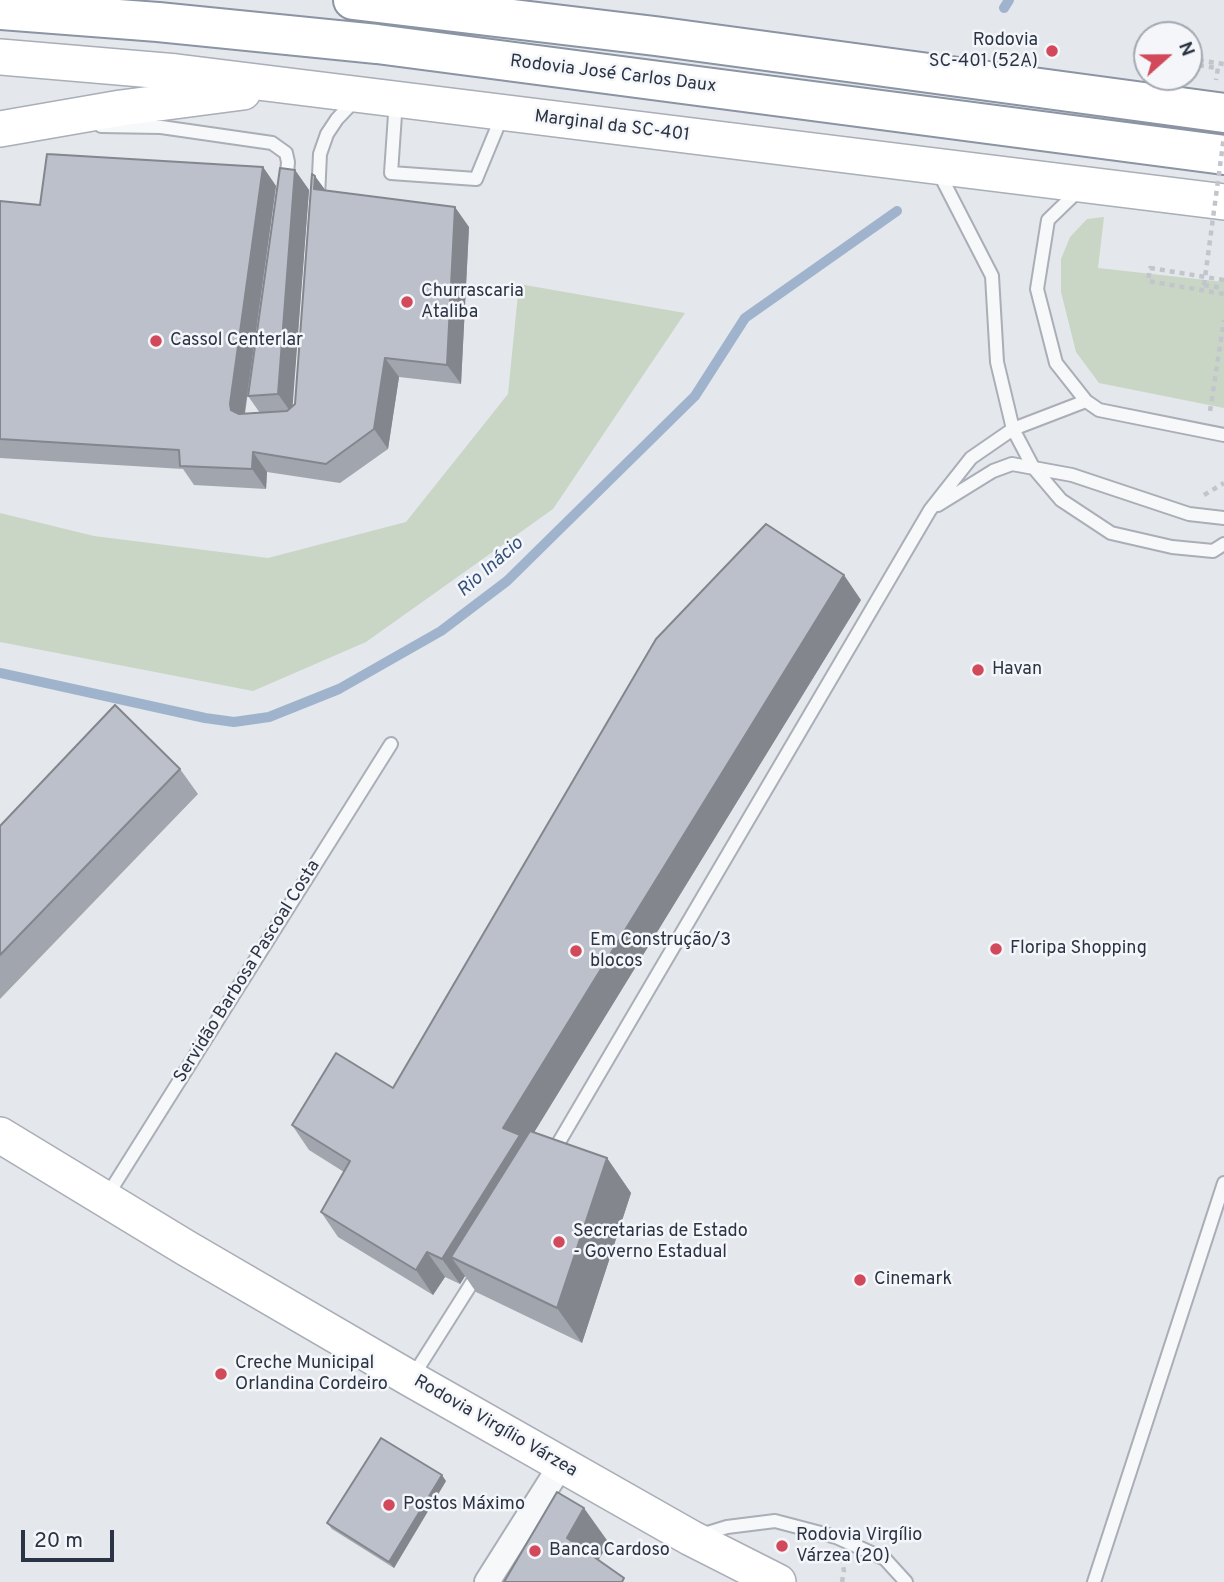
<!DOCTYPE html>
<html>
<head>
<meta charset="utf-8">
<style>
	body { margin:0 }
	#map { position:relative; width:1224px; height:1582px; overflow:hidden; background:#e4e7ec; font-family:Overpass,sans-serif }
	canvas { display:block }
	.north { position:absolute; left:1133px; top:21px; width:70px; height:70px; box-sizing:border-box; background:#f4f6f9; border:2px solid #a4a8b1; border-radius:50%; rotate:69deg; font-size:19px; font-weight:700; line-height:28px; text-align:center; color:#2b3445 }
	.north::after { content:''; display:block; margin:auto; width:24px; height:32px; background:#d1495b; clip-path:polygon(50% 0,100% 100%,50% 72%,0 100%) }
	.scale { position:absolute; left:21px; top:1530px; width:93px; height:32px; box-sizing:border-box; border:4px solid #2b3445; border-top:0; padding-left:9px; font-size:21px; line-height:24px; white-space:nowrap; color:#2b3445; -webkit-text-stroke:5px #f4f6f9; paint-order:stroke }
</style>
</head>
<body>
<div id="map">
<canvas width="1224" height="1582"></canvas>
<div class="north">N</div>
<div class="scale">20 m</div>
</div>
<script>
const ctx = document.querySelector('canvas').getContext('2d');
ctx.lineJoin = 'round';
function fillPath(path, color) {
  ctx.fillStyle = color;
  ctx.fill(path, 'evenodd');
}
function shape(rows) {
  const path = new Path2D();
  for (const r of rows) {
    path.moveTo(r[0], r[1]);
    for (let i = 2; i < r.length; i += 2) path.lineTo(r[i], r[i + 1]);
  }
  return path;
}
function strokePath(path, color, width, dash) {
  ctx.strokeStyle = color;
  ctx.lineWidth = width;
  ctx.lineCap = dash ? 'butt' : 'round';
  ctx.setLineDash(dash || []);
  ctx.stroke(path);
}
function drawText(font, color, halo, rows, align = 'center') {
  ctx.font = font + ' Overpass,sans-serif';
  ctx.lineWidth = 5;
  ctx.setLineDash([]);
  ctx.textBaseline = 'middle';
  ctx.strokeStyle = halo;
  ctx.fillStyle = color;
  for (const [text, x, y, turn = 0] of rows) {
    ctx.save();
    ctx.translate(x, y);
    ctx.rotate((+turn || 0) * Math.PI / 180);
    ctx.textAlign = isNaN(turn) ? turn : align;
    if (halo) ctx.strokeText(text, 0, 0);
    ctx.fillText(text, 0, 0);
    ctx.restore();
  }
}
fillPath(shape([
	[1104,217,1098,268,1224,282,1224,408,1099,383,1076,352,1061,292,1061,259,1070,237,1087,219],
	[519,284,685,313,553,509,366,642,253,691,0,642,0,513,94,536,268,558,406,522,508,394]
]), '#c9d6c5');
strokePath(shape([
	[1004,8,1009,0],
	[0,673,205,718,234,722,269,717,339,689,441,631,507,581,695,396,745,318,897,211]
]), '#9fb4cc', 10);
const service = shape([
	[396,100,391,173,476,179,502,116],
	[101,126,161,127,272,143,286,153,288,162,286,186],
	[938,171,992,276,997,362,1013,429,1033,467,1061,500,1111,533,1172,547,1213,551,1224,544],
	[1079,190,1048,220,1037,289,1056,363,1086,401,1099,410,1224,435],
	[318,197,320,154,327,134,337,119,357,98],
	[938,505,993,471,1012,464,1072,475,1189,514,1224,518],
	[552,1154,930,510,971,458,1013,429,1086,401],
	[107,1196,391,744],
	[413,1376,480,1270],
	[701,1535,727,1527,775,1521,836,1537,885,1559,906,1582],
	[1094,1582,1224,1183]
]);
const minor = shape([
	[487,1582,561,1465]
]);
const secondary = shape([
	[0,57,177,72,1224,202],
	[0,129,121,108,243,92],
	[0,1135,186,1248,411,1379,691,1538,778,1582]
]);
const trunk = shape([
	[353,0,655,36,1224,113],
	[0,10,158,22,377,44,1224,155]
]);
strokePath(service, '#a9aeb7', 16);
strokePath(minor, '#a9aeb7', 28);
strokePath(secondary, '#a9aeb7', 38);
strokePath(trunk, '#8b94a3', 42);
strokePath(shape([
	[1189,59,1224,64],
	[1189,64,1218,68,1216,80],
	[1224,280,1150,268,1148,281,1224,294],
	[1204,285,1224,288],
	[1210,411,1224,320],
	[1204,495,1224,483],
	[842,1582,844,1571,842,1562]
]), '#c2c5cb', 4.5, [5, 5]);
strokePath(service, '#f7f8fa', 12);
strokePath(minor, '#f7f8fa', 24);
strokePath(secondary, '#fff', 35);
strokePath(trunk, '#fff', 38);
strokePath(shape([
	[1204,285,1224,136]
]), '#c2c5cb', 4.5, [5, 5]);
fillPath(shape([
	[263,167,276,186,245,414,260,413,248,396,295,170,309,190,292,406,295,404,326,191,469,227,461,384,399,377,388,449,340,483,267,472,266,489,194,485,183,469,0,458,0,201,40,205],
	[861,600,534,1132,607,1158,631,1193,582,1343,476,1292,465,1276,460,1284,445,1277,433,1295,338,1237,321,1212,344,1172,309,1150,292,1125,393,1088],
	[180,769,198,794,0,999,0,826],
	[446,1481,394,1568,332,1529,327,1523]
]), '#a1a5ae');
fillPath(shape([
	[263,167,276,186,243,424,231,410,230,404],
	[295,170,309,190,292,414,278,394],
	[315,176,329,195,314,189],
	[455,207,469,227,461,384,447,365],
	[385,358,399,377,388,449,374,429],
	[253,452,267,472,266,489,252,469],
	[844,575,861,600,527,1144,451,1257,465,1276,460,1284,442,1259,503,1128],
	[607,1158,631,1193,582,1343,557,1308],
	[427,1252,445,1277,433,1295,416,1270],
	[442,1475,446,1481,394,1568,389,1562],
	[584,1508,609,1543,591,1572,567,1538]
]), '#83868d');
const building = shape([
	[47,154,263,167,230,404,231,410,239,414,287,411,295,404,312,174,315,176,314,189,455,207,447,365,385,358,374,429,326,464,253,452,252,469,180,466,179,450,0,439,0,201,40,205,47,154],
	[280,168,295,170,278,394,248,396,280,168],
	[766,524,844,575,503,1128,520,1135,442,1259,427,1252,416,1270,321,1212,350,1161,292,1125,336,1053,393,1088,656,639,766,524],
	[115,705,180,769,0,955,0,826,115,705],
	[530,1131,607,1158,557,1308,451,1257,530,1131],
	[381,1438,442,1475,389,1562,327,1523,381,1438],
	[557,1492,584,1508,567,1538,624,1578,622,1582,504,1582,557,1492]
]);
fillPath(building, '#bbc0ca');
strokePath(building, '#83868d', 2);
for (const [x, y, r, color] of [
	[1052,51,7,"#d1495b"],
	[407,302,7,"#d1495b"],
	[156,341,7,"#d1495b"],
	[978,670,7,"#d1495b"],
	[996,949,7,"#d1495b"],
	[576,951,7,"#d1495b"],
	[559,1242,7,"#d1495b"],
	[860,1280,7,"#d1495b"],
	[221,1374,7,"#d1495b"],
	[389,1505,7,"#d1495b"],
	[782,1546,7,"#d1495b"],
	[535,1551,7,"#d1495b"]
]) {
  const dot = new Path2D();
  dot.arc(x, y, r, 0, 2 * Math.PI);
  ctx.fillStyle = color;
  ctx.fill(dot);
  strokePath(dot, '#f4f6f9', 2.5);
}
drawText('18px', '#2b3445', '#f4f6f9', [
	["Rodovia",1038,41,"right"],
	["SC-401 (52A)",1038,62,"right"],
	["Churrascaria",421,292],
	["Ataliba",421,313],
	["Cassol Centerlar",170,341],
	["Havan",992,670],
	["Em Construção/3",590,941],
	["blocos",590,962],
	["Floripa Shopping",1010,949],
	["Secretarias de Estado",573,1232],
	["- Governo Estadual",573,1253],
	["Cinemark",874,1280],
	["Creche Municipal",235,1364],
	["Orlandina Cordeiro",235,1385],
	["Postos Máximo",403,1505],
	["Rodovia Virgílio",796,1536],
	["Várzea (20)",796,1557],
	["Banca Cardoso",549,1551]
], 'left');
drawText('18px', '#2b3445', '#f4f6f9', [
	["Rodovia José Carlos Daux",613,75,7],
	["Marginal da SC-401",612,127,7],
	["Servidão Barbosa Pascoal Costa",248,972,-58],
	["Rodovia Virgílio Várzea",495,1427,30]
]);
drawText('italic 19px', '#34527a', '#f4f6f9', [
	["Rio Inácio",491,568,-41]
]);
</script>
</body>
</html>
